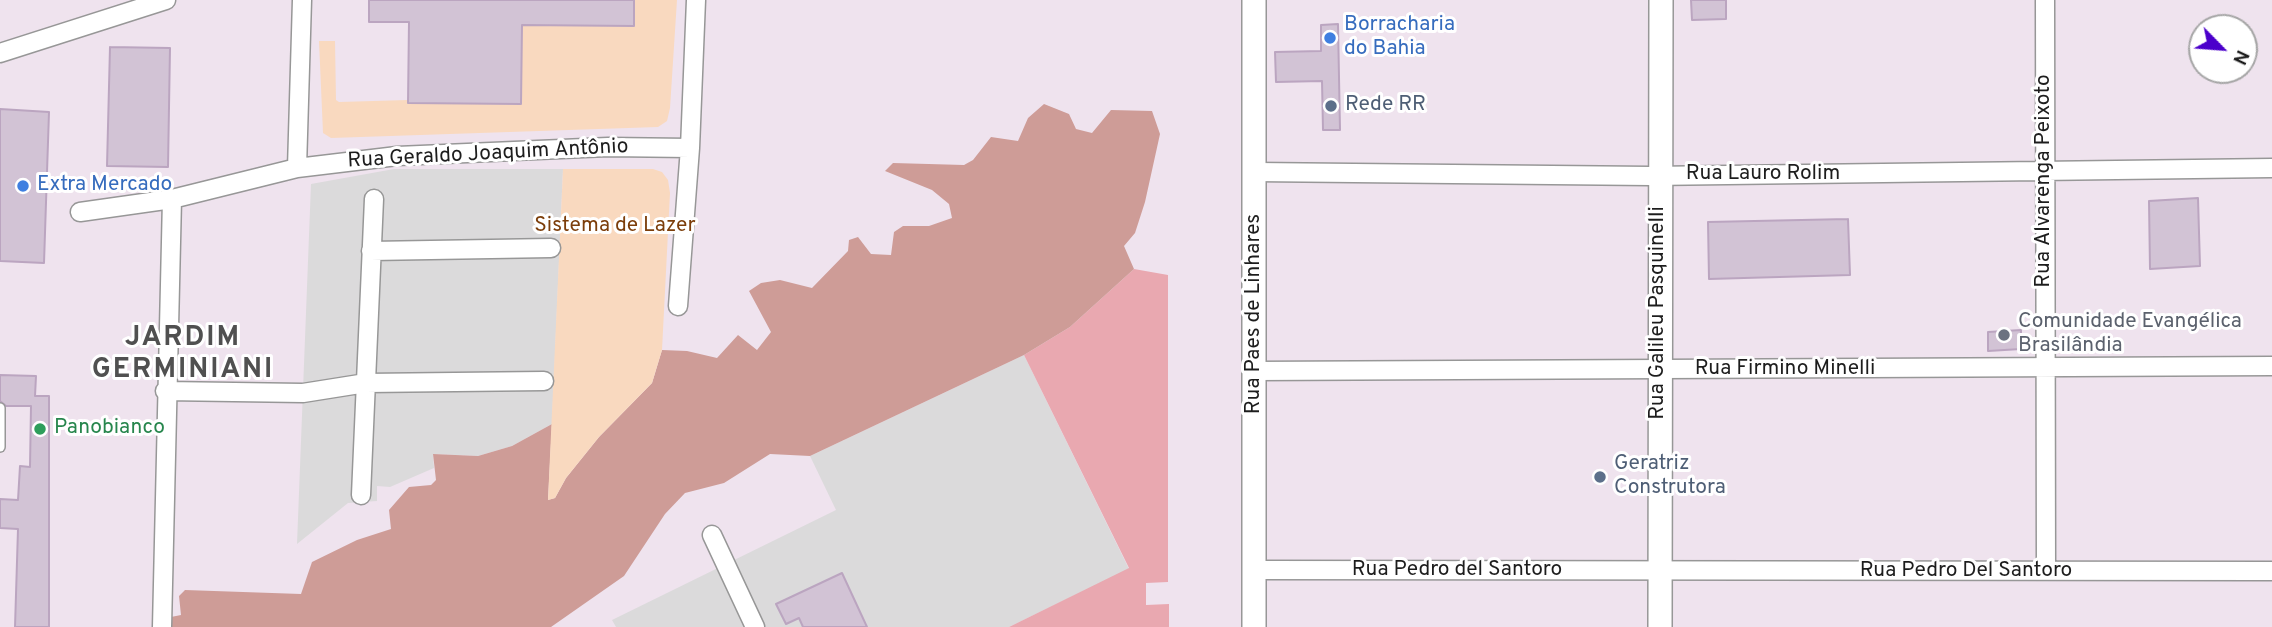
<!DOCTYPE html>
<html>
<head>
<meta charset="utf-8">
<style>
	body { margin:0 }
	#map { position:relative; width:2272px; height:627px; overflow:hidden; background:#efe3ee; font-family:Overpass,sans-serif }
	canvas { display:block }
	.north { position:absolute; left:2188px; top:14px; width:70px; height:70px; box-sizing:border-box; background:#fff; border:2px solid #a5a5a5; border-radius:50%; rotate:115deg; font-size:19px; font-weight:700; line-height:28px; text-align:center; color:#1d1d1d }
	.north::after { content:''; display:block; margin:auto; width:24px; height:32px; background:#4b00cb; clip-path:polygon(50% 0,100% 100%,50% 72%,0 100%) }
</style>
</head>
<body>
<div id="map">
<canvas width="2272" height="627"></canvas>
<div class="north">N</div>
</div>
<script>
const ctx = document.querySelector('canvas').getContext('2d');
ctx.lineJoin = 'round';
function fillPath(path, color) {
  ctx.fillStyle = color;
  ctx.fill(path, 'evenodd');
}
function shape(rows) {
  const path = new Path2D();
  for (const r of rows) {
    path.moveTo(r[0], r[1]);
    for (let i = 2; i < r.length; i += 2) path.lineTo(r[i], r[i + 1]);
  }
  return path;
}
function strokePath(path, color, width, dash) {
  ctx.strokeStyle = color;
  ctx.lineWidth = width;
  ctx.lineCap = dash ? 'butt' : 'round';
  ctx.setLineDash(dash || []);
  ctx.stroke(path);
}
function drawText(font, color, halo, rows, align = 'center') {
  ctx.font = font + ' Overpass,sans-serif';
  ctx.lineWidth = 6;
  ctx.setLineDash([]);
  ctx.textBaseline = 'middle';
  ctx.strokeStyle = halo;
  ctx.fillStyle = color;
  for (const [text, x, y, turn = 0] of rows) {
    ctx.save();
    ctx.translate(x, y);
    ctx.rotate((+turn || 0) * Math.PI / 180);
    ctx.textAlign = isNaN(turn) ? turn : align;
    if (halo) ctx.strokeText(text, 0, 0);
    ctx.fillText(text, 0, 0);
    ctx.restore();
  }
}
fillPath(shape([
	[394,169,563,169,552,424,512,446,478,456,433,454,434,468,390,487,377,486,377,501,348,503,297,544,311,184],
	[1024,355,1129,569,1009,627,616,627,612,620,836,510,810,456]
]), '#dbdadb');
fillPath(shape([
	[1134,269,1168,275,1168,582,1146,583,1146,605,1169,604,1169,627,1009,627,1129,568,1024,355,1070,327]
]), '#e9a8b0');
fillPath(shape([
	[1044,104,1069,114,1076,129,1092,133,1111,110,1152,111,1160,134,1145,202,1135,233,1124,246,1134,269,1070,327,1024,355,810,456,770,454,724,483,685,493,665,514,624,576,551,627,168,627,171,617,181,615,179,596,185,590,301,594,312,562,357,540,391,529,389,510,409,487,431,485,436,480,433,454,478,456,512,446,552,424,548,500,555,498,566,478,599,437,652,383,662,350,687,351,717,358,738,335,757,350,771,332,749,291,761,283,780,280,812,288,848,251,849,240,858,237,871,254,891,255,894,232,903,226,929,226,952,218,949,204,932,190,885,171,893,163,964,165,973,160,991,137,1018,141,1028,118]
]), '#ce9c97');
fillPath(shape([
	[634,0,677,0,670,108,667,121,658,127,331,138,323,133,319,41,335,41,336,100,339,102,408,100,409,103,521,104,522,25,634,26],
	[563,169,653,169,662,172,668,180,670,193,662,350,652,383,599,437,566,478,555,498,548,500]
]), '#f9d9bf');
const building = shape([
	[369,0,634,0,634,26,522,25,521,104,408,103,409,22,369,22,369,0],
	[1691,0,1726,0,1726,19,1692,20,1691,0],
	[1338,24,1340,130,1323,130,1322,81,1276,82,1275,52,1321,51,1321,25,1338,24],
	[110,47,170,48,168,167,107,166,110,47],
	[0,109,49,112,44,263,0,261,0,109],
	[2198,198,2200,266,2150,269,2149,201,2198,198],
	[1848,219,1850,275,1709,279,1708,222,1848,219],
	[2021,330,2021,349,1988,351,1988,332,2021,330],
	[0,375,36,376,35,396,49,396,49,627,15,627,18,529,0,528,0,499,18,500,20,466,30,467,31,406,6,406,0,401,0,375],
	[842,573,867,627,803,627,799,618,786,624,776,604,842,573]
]);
fillPath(building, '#d2c3d5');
strokePath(building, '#bba5c0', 2);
const service = shape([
	[0,408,0,447]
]);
const minor = shape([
	[2045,0,2046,571],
	[0,53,166,0],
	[297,168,302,0],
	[1255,172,1650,176,2272,168],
	[80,212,172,199,297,168,397,156,608,147,690,148],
	[371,251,551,248],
	[678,306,690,148,696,0],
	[1255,371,2272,366],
	[165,391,303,393,366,383,544,381],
	[361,495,374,199],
	[712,535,755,627],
	[1253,570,2272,571],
	[162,627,172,199]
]);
const tertiary = shape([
	[1254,0,1254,627],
	[1660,627,1661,0]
]);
strokePath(service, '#979797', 12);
strokePath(minor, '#979797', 21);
strokePath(tertiary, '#979797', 26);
strokePath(service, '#fff', 9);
strokePath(minor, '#fff', 18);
strokePath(tertiary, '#fff', 23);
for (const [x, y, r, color] of [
	[1330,38,7,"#3f7fe0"],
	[1331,106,7,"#5c6f8a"],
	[23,186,7,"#3f7fe0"],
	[2004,335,7,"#6b7280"],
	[40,429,7,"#2e9e5b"],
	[1600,477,7,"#5c6f8a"]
]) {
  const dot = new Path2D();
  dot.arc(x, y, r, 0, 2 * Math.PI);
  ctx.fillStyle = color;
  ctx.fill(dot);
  strokePath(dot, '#fff', 2.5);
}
drawText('21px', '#366cbe', '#fff', [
	["Borracharia",1344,26],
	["do Bahia",1344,50],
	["Extra Mercado",37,186]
], 'left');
drawText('21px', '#4e5e75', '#fff', [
	["Rede RR",1345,106],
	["Geratriz",1614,465],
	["Construtora",1614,489]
], 'left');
drawText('21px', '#1d1d1d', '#fff', [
	["Rua Geraldo Joaquim Antônio",488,155,-3],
	["Rua Lauro Rolim",1763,175],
	["Rua Alvarenga Peixoto",2045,181,-90],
	["Rua Galileu Pasquinelli",1659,313,-90],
	["Rua Paes de Linhares",1255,314,-90],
	["Rua Firmino Minelli",1785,370],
	["Rua Pedro del Santoro",1457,571],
	["Rua Pedro Del Santoro",1966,572]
]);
drawText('21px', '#7c3e0b', '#fff', [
	["Sistema de Lazer",615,227]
]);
drawText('21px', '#5b616d', '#fff', [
	["Comunidade Evangélica",2018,323],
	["Brasilândia",2018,347]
], 'left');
drawText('21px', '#27864d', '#fff', [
	["Panobianco",54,429]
], 'left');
ctx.letterSpacing = '2px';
drawText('bold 28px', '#505050', '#fff', [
	["JARDIM",183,339],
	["GERMINIANI",183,371]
]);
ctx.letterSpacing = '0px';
</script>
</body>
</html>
